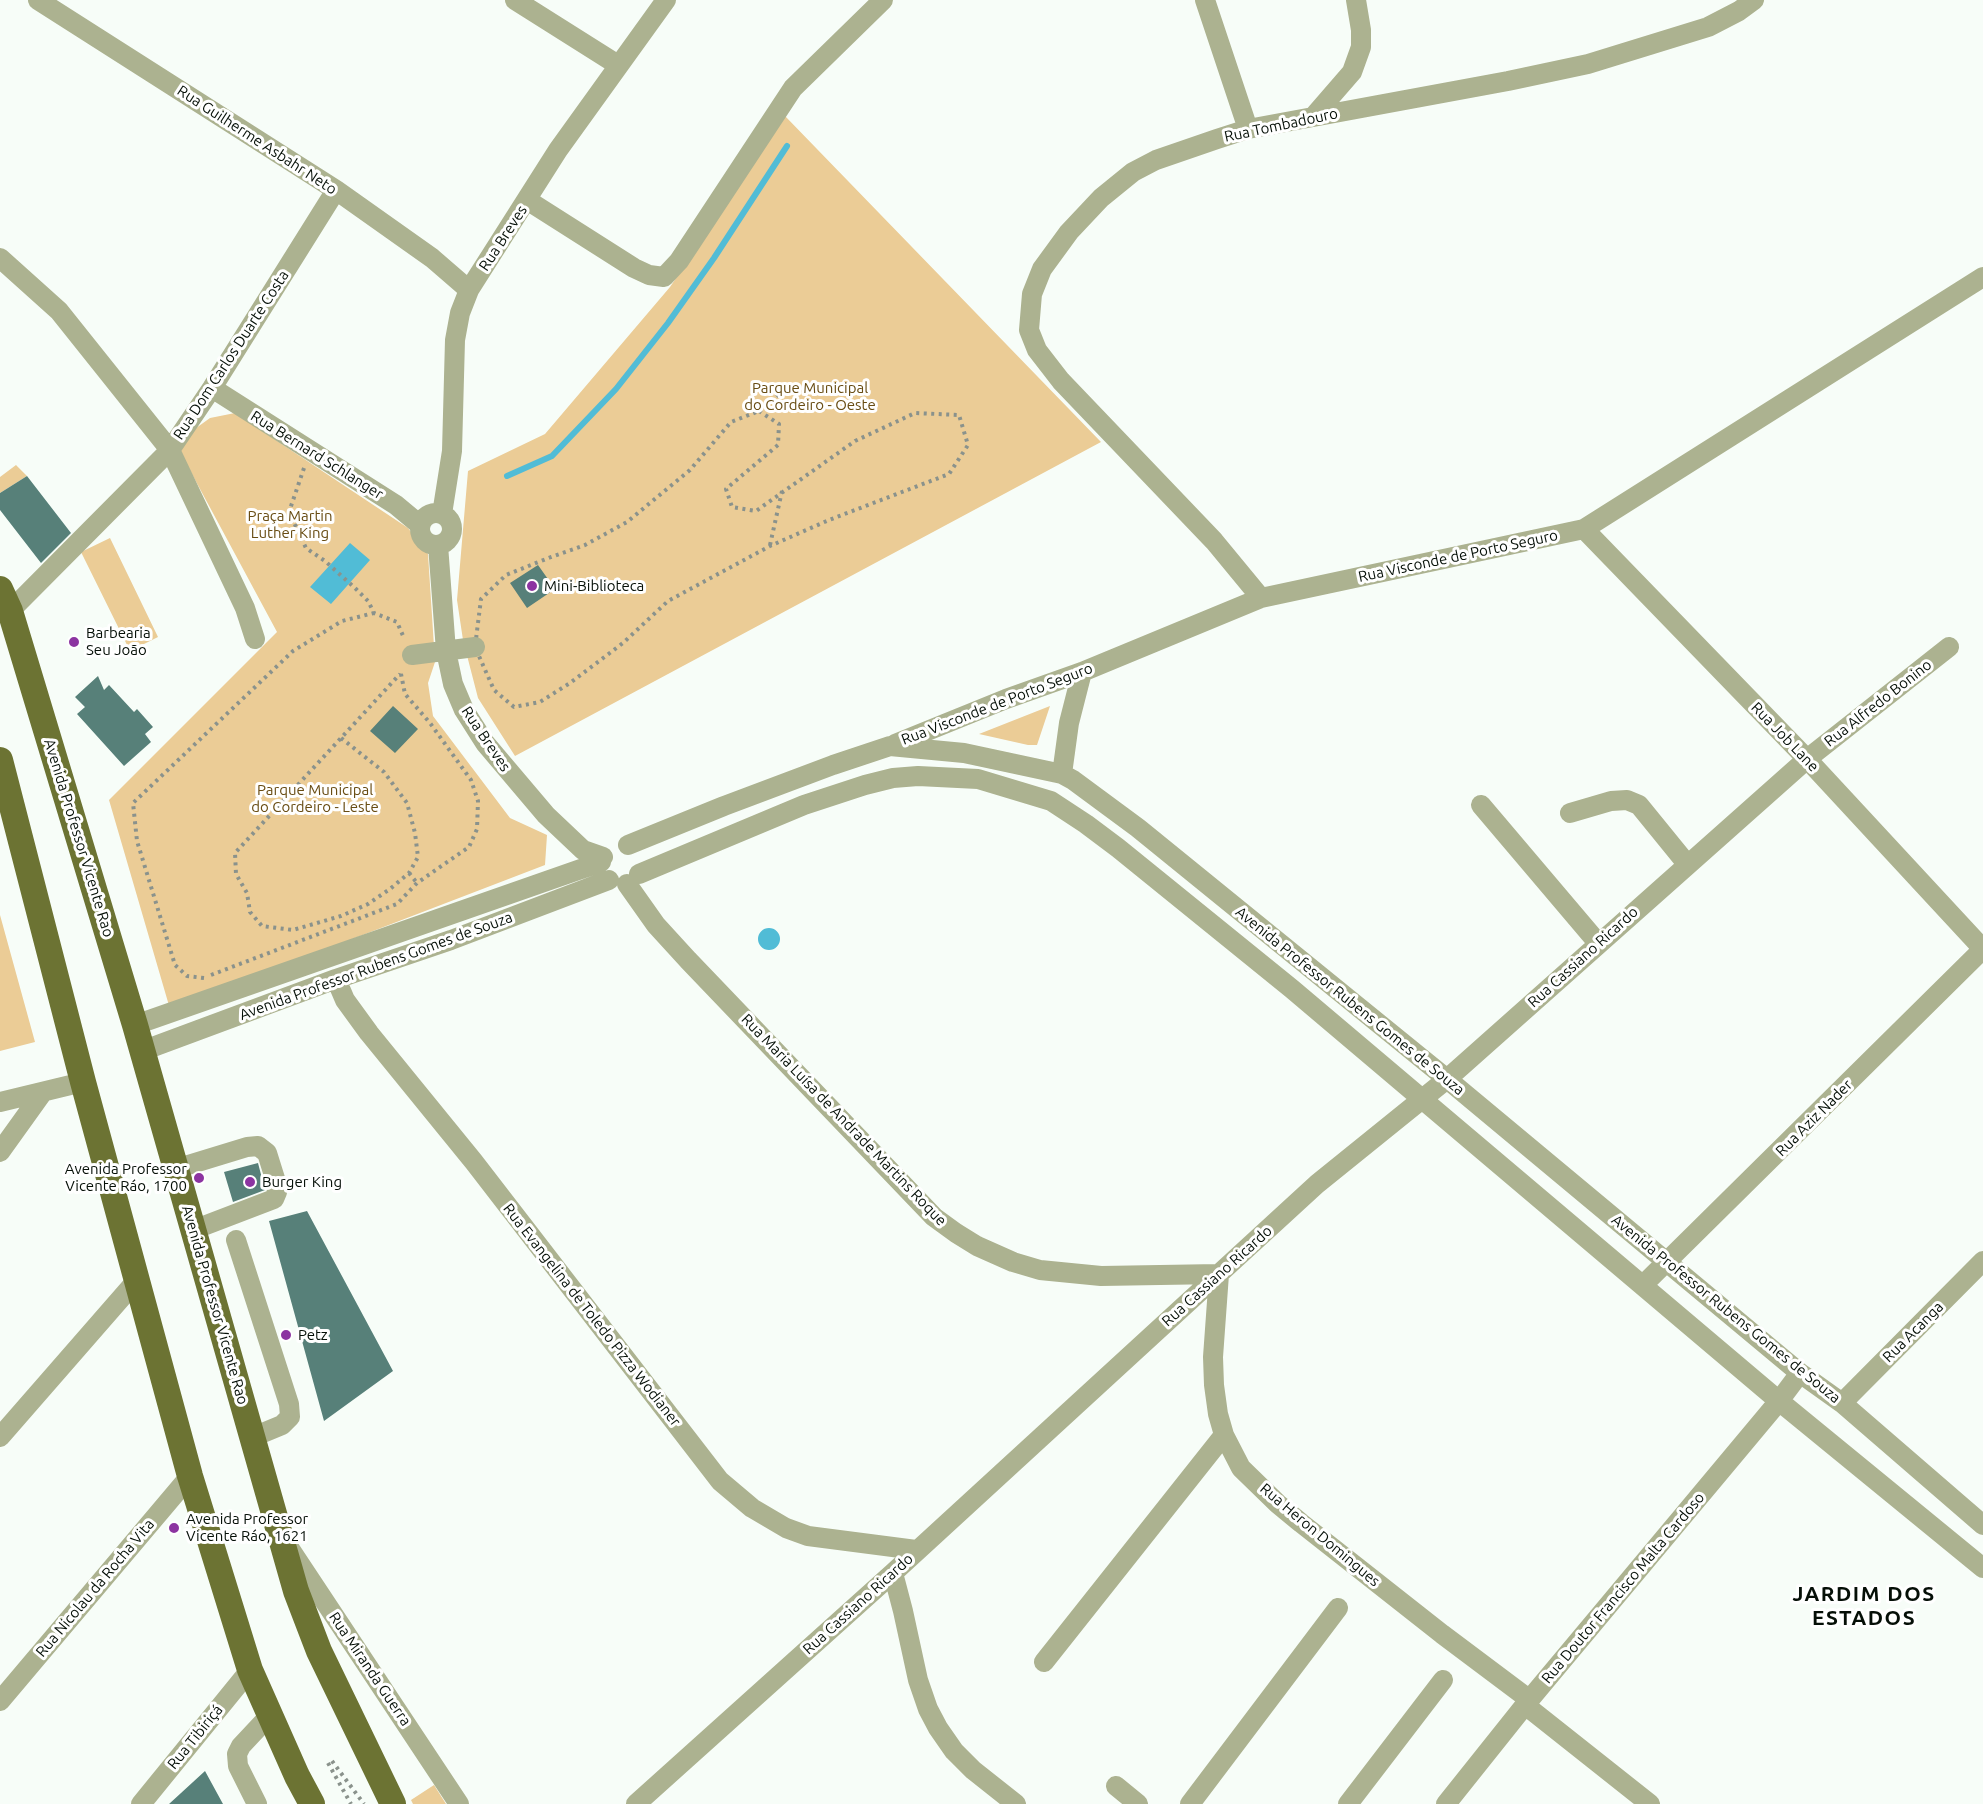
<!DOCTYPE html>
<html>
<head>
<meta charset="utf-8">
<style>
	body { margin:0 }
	canvas { display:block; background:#f7fdf8 }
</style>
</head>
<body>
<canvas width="1983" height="1804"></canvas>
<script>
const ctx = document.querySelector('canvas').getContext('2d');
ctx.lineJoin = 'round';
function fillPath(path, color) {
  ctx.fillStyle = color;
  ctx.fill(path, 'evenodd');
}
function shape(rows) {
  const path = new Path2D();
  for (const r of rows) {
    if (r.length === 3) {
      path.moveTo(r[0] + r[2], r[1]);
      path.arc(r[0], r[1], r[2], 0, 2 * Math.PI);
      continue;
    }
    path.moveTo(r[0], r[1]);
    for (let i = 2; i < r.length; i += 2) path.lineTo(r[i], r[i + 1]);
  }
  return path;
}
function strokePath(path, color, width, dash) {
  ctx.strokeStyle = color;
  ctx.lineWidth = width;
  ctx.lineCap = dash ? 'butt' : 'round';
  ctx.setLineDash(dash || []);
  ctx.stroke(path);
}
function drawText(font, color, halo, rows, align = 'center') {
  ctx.font = font + ' Ubuntu,sans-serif';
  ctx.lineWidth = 6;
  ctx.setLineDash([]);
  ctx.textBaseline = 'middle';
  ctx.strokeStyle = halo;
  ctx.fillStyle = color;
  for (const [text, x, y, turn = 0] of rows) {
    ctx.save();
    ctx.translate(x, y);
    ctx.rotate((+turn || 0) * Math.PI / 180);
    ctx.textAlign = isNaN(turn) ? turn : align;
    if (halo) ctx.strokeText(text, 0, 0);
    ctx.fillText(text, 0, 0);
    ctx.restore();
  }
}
fillPath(shape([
	[785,116,1101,442,515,756,478,698,463,640,457,600,468,471,545,434,670,287],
	[235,413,408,528,428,554,435,662,428,683,433,716,510,818,547,835,545,865,170,1009,109,800,277,632,179,450,192,431,210,418],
	[16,465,27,476,0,493,0,477],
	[110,538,158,637,130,651,81,552],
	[1050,706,1037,745,1028,745,979,734],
	[0,915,35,1042,0,1051],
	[434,1785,446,1804,413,1804,411,1800]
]), '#ebcc96');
fillPath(shape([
	[350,543,370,560,331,604,310,587],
	[769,939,11]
]), '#51bcd6');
strokePath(shape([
	[507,476,552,456,616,389,668,323,714,258,787,146]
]), '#51bcd6', 6);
fillPath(shape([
	[27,476,71,533,41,563,0,510,0,493],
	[538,565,555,589,527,608,510,583],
	[98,676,104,690,109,685,134,712,137,709,153,727,145,734,151,742,124,766,77,714,85,707,75,697],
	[393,706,418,729,395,753,370,731],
	[258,1163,265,1190,233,1202,224,1172],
	[307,1211,393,1371,324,1421,269,1221],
	[205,1771,223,1804,169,1804]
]), '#578079');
strokePath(shape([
	[759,411,779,424,778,445,726,489,732,507,756,511,855,441,915,413,959,415,968,445,949,474,829,520,770,546,668,601,623,643,570,683,540,702,514,707,494,690,475,647,481,599,506,575,551,557,585,545,627,522,690,470,731,422,759,411],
	[759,411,790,385],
	[304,468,289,512,306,548,325,561,355,588,368,601,374,613,397,622,404,638],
	[770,545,782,491],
	[341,738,384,772,407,803,415,833,418,857,409,873,390,889,368,904,341,916,293,930,262,926,250,912,247,893,236,874,235,853,341,738,400,674],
	[409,873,417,883],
	[211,975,397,904,417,883,469,847,477,829,478,801,471,780,430,723,405,694,401,674,402,671],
	[204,978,187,976,175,965,137,841,133,803,293,651,342,621,374,613],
	[332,1761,364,1804],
	[328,1763,351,1804]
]), '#8a928c', 4, [3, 4.5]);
strokePath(shape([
	[38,0,336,190,432,258,469,290],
	[515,0,618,65],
	[1205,0,1248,129],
	[1313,117,1352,72,1361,47,1361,30,1356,0],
	[527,200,634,268,649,275,664,277,679,261,793,88,883,0],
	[0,258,59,311,170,450,245,608,255,639],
	[212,388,396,505,420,525],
	[436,529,16],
	[442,514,452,451,455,340,460,313,469,290,558,150,666,0],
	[1584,529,1807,759,1983,949],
	[438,545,446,651,453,684,464,710,485,743,546,815,583,850,603,857],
	[1261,598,1214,541,1061,381,1037,350,1029,330,1032,294,1042,269,1069,232,1101,198,1133,172,1156,160,1217,139,1248,129,1508,81,1588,64,1708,27,1739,11,1754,0],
	[10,611,170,450,212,388,336,190],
	[412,655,475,647],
	[895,744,1006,699,1082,672,1261,598,1584,529,1983,277],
	[1062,774,1069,723,1082,672],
	[1481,805,1598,943],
	[1570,813,1611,801,1627,800,1639,805,1687,864],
	[628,845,724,806,833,765,890,746,964,753,1062,774,1073,780,1138,828,1447,1079,1800,1373,1842,1403,1983,1525],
	[639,874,804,805,865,785,893,778,918,776,978,779,1051,801,1086,824,1118,848,1292,989,1779,1401,1983,1568],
	[627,884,656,925,688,960,934,1217,956,1233,977,1246,1013,1262,1040,1270,1101,1276,1219,1274,1213,1357,1214,1385,1218,1414,1224,1435,1241,1468,1278,1504,1301,1523,1442,1634,1530,1700],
	[336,979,345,1000,369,1033,474,1162,720,1481,752,1508,786,1528,808,1536,916,1550],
	[135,1025,601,862],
	[142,1051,336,979,451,940,609,880],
	[0,1102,83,1082],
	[0,1152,43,1092],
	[175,1169,247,1147,258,1146,267,1153,277,1185,277,1192,274,1199,193,1230],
	[236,1240,289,1404,290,1417,282,1425,253,1437],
	[1643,1285,1983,949],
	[1842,1403,1983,1261],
	[0,1437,136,1281],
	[288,1546,459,1804],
	[893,1573,903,1611,918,1680,928,1709,938,1728,954,1751,973,1770,1016,1804],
	[1044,1662,1224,1435],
	[0,1701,190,1476],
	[1525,1705,1650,1804],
	[1116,1786,1138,1804],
	[141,1804,250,1670],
	[257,1804,238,1766,237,1754,241,1746,270,1715],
	[636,1804,893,1573,1317,1184,1447,1079,1807,759,1949,647],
	[1190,1804,1338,1608],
	[1348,1804,1443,1680],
	[1446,1804,1525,1705,1779,1401,1800,1373]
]), '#acb290', 20);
strokePath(shape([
	[0,589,10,611,135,1025,296,1591,319,1651,393,1804],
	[0,760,83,1082,190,1476,250,1670,297,1776,312,1804]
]), '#6c7333', 26);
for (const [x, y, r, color] of [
	[532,586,6,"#8c34a1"],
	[74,642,6,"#8c34a1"],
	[199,1178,6,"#8c34a1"],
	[250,1182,6,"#8c34a1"],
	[286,1335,6,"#8c34a1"],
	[174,1528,6,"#8c34a1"]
]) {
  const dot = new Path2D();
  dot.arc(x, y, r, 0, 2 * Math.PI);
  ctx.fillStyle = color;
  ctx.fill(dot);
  strokePath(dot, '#fff', 2);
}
drawText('15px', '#050f07', '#fff', [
	["Rua Tombadouro",1281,125,-12],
	["Rua Guilherme Asbahr Neto",257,140,33],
	["Rua Breves",503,238,-57],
	["Rua Dom Carlos Duarte Costa",231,355,-57],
	["Rua Bernard Schlanger",317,455,32],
	["Rua Visconde de Porto Seguro",1458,556,-12],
	["Rua Alfredo Bonino",1878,703,-38],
	["Rua Visconde de Porto Seguro",997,704,-21],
	["Rua Job Lane",1785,737,46],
	["Rua Breves",486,739,56],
	["Avenida Professor Vicente Rao",79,838,73],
	["Rua Cassiano Ricardo",1583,957,-42],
	["Avenida Professor Rubens Gomes de Souza",376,966,-20],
	["Avenida Professor Rubens Gomes de Souza",1350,1001,39],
	["Rua Aziz Nader",1814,1118,-45],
	["Rua Maria Luísa de Andrade Martins Roque",844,1120,46],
	["Rua Cassiano Ricardo",1217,1276,-42],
	["Avenida Professor Vicente Rao",215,1305,74],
	["Avenida Professor Rubens Gomes de Souza",1726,1309,39],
	["Rua Evangelina de Toledo Pizza Wodianer",592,1315,52],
	["Rua Acanga",1913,1332,-45],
	["Rua Heron Domingues",1320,1535,40],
	["Rua Nicolau da Rocha Vita",95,1588,-50],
	["Rua Doutor Francisco Malta Cardoso",1623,1588,-50],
	["Rua Cassiano Ricardo",858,1604,-42],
	["Rua Miranda Guerra",370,1669,56],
	["Rua Tibiriçá",195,1737,-51]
]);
drawText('15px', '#684c13', '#fff', [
	["Parque Municipal",810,388],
	["do Cordeiro - Oeste",810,405],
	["Praça Martin",290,516],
	["Luther King",290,533],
	["Parque Municipal",315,790],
	["do Cordeiro - Leste",315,807]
]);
drawText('15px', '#050f07', '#fff', [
	["Mini-Biblioteca",544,586],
	["Barbearia",86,633],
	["Seu João",86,650],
	["Avenida Professor",187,1169,"right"],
	["Vicente Ráo, 1700",187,1186,"right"],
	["Burger King",262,1182],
	["Petz",298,1335],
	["Avenida Professor",186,1519],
	["Vicente Ráo, 1621",186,1536]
], 'left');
ctx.letterSpacing = '1.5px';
drawText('bold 21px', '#050f07', '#fff', [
	["JARDIM DOS",1864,1594],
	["ESTADOS",1864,1618]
]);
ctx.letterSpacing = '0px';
</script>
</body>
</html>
